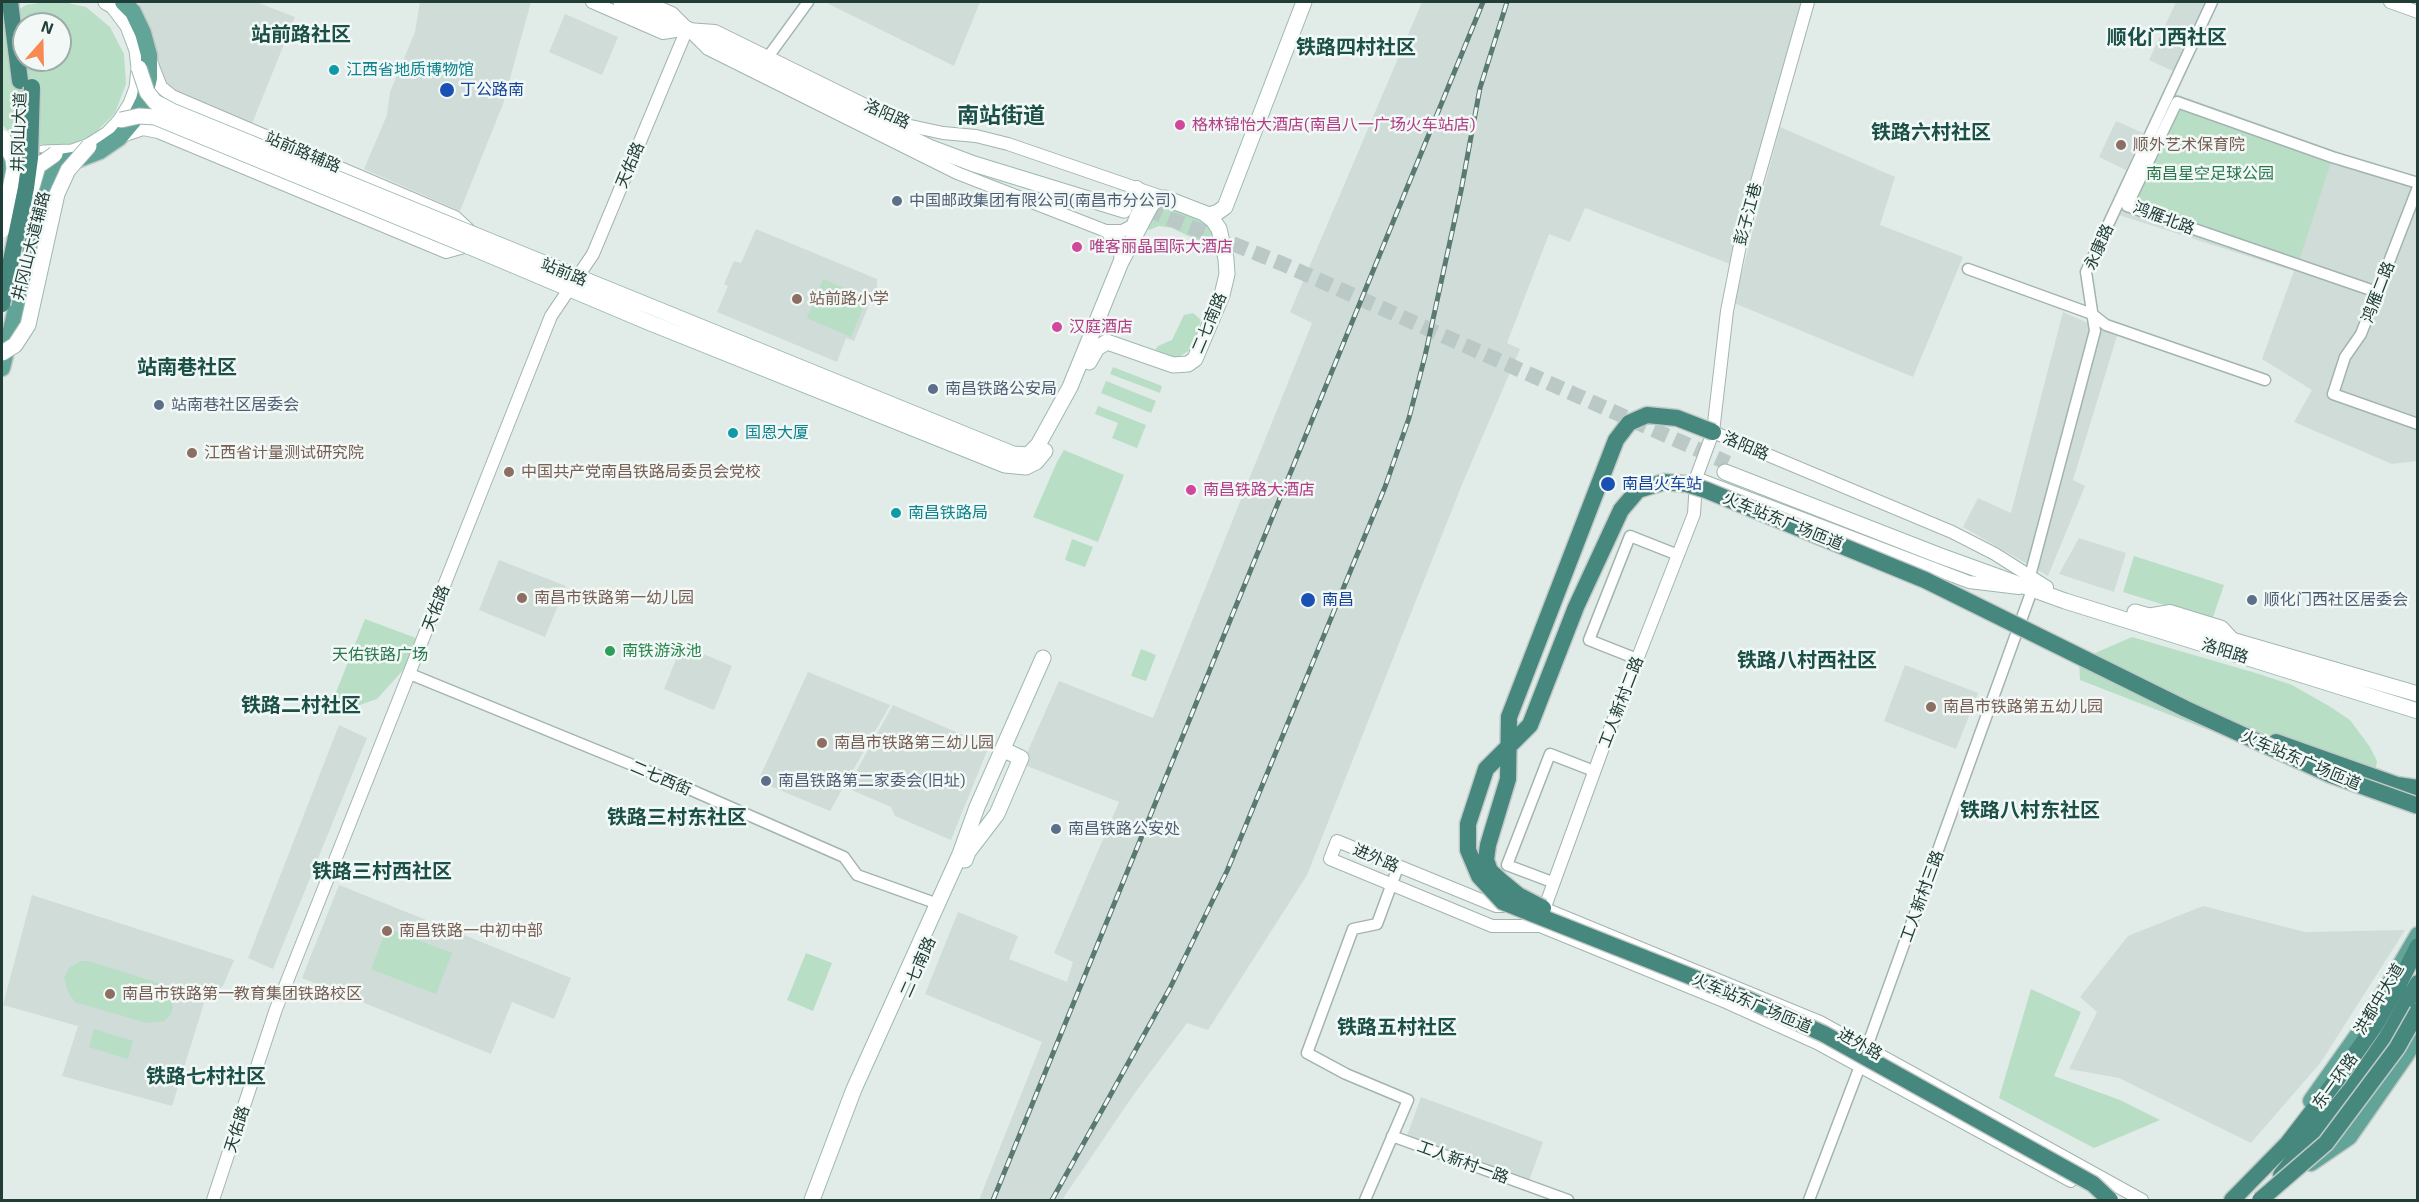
<!DOCTYPE html>
<html>
<head>
<meta charset="utf-8">
<style>
	body { margin:0 }
	#map { position:relative; width:2419px; height:1202px; overflow:hidden; background:#e1ece8; font-family:"Exo 2",sans-serif }
	canvas { display:block }
	.frame { position:absolute; inset:0; border:3px solid #203d38; pointer-events:none }
	.north { position:absolute; left:12px; top:12px; width:60px; height:60px; box-sizing:border-box; background:#f1f8f5; border:2px solid #9dada9; border-radius:50%; rotate:20deg; font-size:16px; font-weight:700; line-height:24px; text-align:center; color:#203d38 }
	.north::after { content:''; display:block; margin:auto; width:21px; height:27px; background:#f88953; clip-path:polygon(50% 0,100% 100%,50% 72%,0 100%) }
</style>
</head>
<body>
<div id="map">
<canvas width="2419" height="1202"></canvas>
<div class="frame"></div>
<div class="north">N</div>
</div>
<script>
const ctx = document.querySelector('canvas').getContext('2d');
ctx.lineJoin = 'round';
function fillPath(path, color) {
  ctx.fillStyle = color;
  ctx.fill(path, 'evenodd');
}
function shape(rows) {
  const path = new Path2D();
  for (const r of rows) {
    path.moveTo(r[0], r[1]);
    for (let i = 2; i < r.length; i += 2) path.lineTo(r[i], r[i + 1]);
  }
  return path;
}
function strokePath(path, color, width, dash) {
  ctx.strokeStyle = color;
  ctx.lineWidth = width;
  ctx.lineCap = dash ? 'butt' : 'round';
  ctx.setLineDash(dash || []);
  ctx.stroke(path);
}
function drawText(font, color, halo, rows, align = 'center') {
  ctx.font = font + ' "Exo 2","Noto Sans SC",sans-serif';
  ctx.lineWidth = 5;
  ctx.setLineDash([]);
  ctx.textBaseline = 'middle';
  ctx.strokeStyle = halo;
  ctx.fillStyle = color;
  for (const [text, x, y, turn = 0] of rows) {
    ctx.save();
    ctx.translate(x, y);
    ctx.rotate((+turn || 0) * Math.PI / 180);
    ctx.textAlign = isNaN(turn) ? turn : align;
    if (halo) ctx.strokeText(text, 0, 0);
    ctx.fillText(text, 0, 0);
    ctx.restore();
  }
}
fillPath(shape([
	[140,2,256,2,295,17,251,126,163,85,138,11],
	[420,2,531,2,503,104,460,211,364,169,387,115,390,92,415,32],
	[825,2,980,2,954,66],
	[1422,2,1804,2,1730,264,1585,208,1570,242,1549,234,1507,343,1520,349,1463,482,1307,875,1208,1030,1187,1023,1134,1094,1062,1200,979,1200,1042,1042,925,994,958,912,1018,936,1009,959,1067,982,1073,962,1054,953,1119,802,1022,764,1059,681,1153,718,1312,323,1290,312],
	[2176,2,2209,2,2177,73,2149,60],
	[565,14,618,37,602,75,549,52],
	[2176,94,2416,180,2417,176,2417,461,2392,464,2294,422,2312,390,2262,359,2294,271,2119,215],
	[2116,121,2143,133,2126,170,2099,157],
	[1780,127,1895,177,1880,225,1963,257,1913,377,1734,303],
	[756,229,877,279,877,286,854,341,846,338,837,362,717,312,728,286,724,284,734,261,741,263],
	[2063,312,2117,336,2073,480,2085,486,2048,576,1963,527,1978,498,2011,513],
	[2079,538,2126,553,2114,592,2059,574],
	[499,560,566,586,545,637,479,610],
	[682,645,732,666,714,710,664,689],
	[1905,665,1978,693,1956,749,1884,721],
	[808,672,890,705,830,811,758,781],
	[893,705,989,746,951,840,895,816,891,807,847,788],
	[339,725,367,738,273,969,248,958],
	[339,885,571,978,554,1019,512,1002,491,1054,302,978],
	[32,895,234,960,223,986,204,1003,172,1106,62,1076,78,1026,3,1005],
	[2203,906,2305,932,2405,930,2321,1062,2251,1143,2119,1078,2069,1069,2097,1012,2080,997,2128,936],
	[1421,1097,1543,1142,1529,1181,1407,1136]
]), '#cfdcd7');
fillPath(shape([
	[45,2,63,2,86,7,110,27,124,54,126,84,115,113,93,135,65,146,34,144,7,130,2,124,2,20,26,5],
	[24,24,60,24,60,60,24,60],
	[2179,106,2331,162,2299,261,2132,205],
	[1163,206,1175,208,1205,221,1213,227,1212,234,1207,239,1199,241,1172,228,1159,226,1149,230,1144,227,1151,210],
	[823,279,867,298,851,337,807,318],
	[1193,313,1201,320,1190,350,1177,358,1155,350,1158,346,1172,340,1184,315],
	[1113,367,1162,386,1160,393,1110,374],
	[1106,381,1156,401,1151,413,1101,393],
	[1098,406,1146,425,1137,448,1112,438,1118,423,1095,414],
	[1064,450,1124,475,1098,542,1033,517,1057,462],
	[1072,539,1093,547,1085,567,1065,560],
	[2134,556,2224,585,2212,620,2123,592],
	[365,619,416,638,415,644,405,668,377,699,354,707,329,710],
	[2132,637,2259,674,2292,685,2329,706,2350,720,2370,747,2377,761,2371,793,2080,680,2079,660],
	[1141,649,1156,655,1146,681,1131,676],
	[387,928,452,953,436,994,371,969],
	[806,953,832,963,813,1011,787,1000],
	[81,961,88,961,164,985,174,998,171,1014,164,1021,147,1023,75,1002,68,992,64,978,69,968],
	[2031,989,2081,1012,2054,1076,2120,1100,2160,1120,2094,1148,1999,1098],
	[94,1029,133,1041,128,1059,89,1047]
]), '#b8dec6');
strokePath(shape([
	[1126,201,1283,264,1728,463]
]), '#bac9c5', 15, [15, 8]);
const minor = shape([
	[765,61,808,2],
	[2418,187,2361,334,2345,357,2333,394,2418,424],
	[1968,269,2092,314,2106,325,2265,380],
	[2377,292,2127,206,2177,102,2332,157,2418,183],
	[2030,576,2095,331,2086,272,2212,2],
	[1637,659,1589,640,1630,536,1678,555],
	[410,674,657,775,844,857,857,875,938,904],
	[1552,882,1507,865,1550,754,1594,771],
	[1392,1136,1568,1200],
	[1365,1200,1408,1100,1346,1074,1307,1053,1353,929,1377,924,1398,867],
	[1809,1200,1860,1066,2032,590]
]);
const tertiary = shape([
	[592,2,663,33,687,29,715,31,906,125,943,133,976,136,1008,144,1165,198],
	[646,2,672,13,708,49,957,173,1106,231,1119,245,1121,262],
	[2390,2,2418,12],
	[152,64,161,87,172,96,455,217,469,230],
	[122,136,143,129,158,132,446,252,468,246],
	[1106,231,1122,231,1132,226,1143,200,1142,191,1137,187],
	[1713,432,1727,311,1742,235,1808,2],
	[2019,588,1969,582,1696,478,1713,432,1952,532,1995,554,2047,587],
	[2147,615,2170,611,2222,627,2235,641],
	[1509,906,1496,906,1337,841,1330,859,1492,926,1540,926,1726,1002,1817,1043,2071,1181],
	[1535,908,1543,908,1820,1022,2142,1200],
	[1542,915,1608,734,1694,514,1696,481],
	[213,1200,276,1009,551,316,593,254,687,29]
]);
const secondary = shape([
	[621,2,687,29,929,147,974,164,1124,210],
	[43,153,72,152,89,146,108,134,121,120,131,104,137,88,139,68,137,50,128,26,113,6,106,2],
	[475,235,1013,454,1028,455,1038,445,1070,387,1121,262,1151,205,1156,200,1165,198,1209,215,1218,212,1225,207,1304,2],
	[468,246,648,322,1005,465,1026,467,1036,462,1045,451],
	[1089,362,1097,348,1107,342,1173,365,1188,364,1195,359,1222,295,1227,274,1226,259,1219,229,1213,220,1205,214],
	[1725,472,1938,555,2065,601,2418,711],
	[2135,612,2418,694],
	[965,860,968,852,997,814,1021,758,1004,750],
	[812,1200,854,1089,960,854,977,807,1043,658]
]);
const primary = shape([
	[2,146,14,153,34,160,61,162,79,159,100,151,119,138,134,120,144,100,149,78,149,55,143,33,133,12,123,2],
	[2,158,2,178],
	[2,368,47,179,61,162],
	[2311,1101,2367,1022,2418,935],
	[2311,1163,2349,1137,2406,1055,2418,1035]
]);
const trunk = shape([
	[10,2,20,81],
	[2276,742,2397,785,2418,788],
	[2281,1175,2352,1088,2387,1037,2418,983],
	[2232,1200,2288,1143,2338,1078,2374,1027,2399,984,2418,946]
]);
strokePath(minor, '#a3b4b0', 13);
strokePath(tertiary, '#a3b4b0', 14);
strokePath(secondary, '#9eb8b1', 17);
strokePath(primary, '#c1c9c7', 19);
strokePath(trunk, '#c1c9c7', 19);
strokePath(minor, '#fff', 10);
strokePath(tertiary, '#fff', 12);
strokePath(secondary, '#fff', 15);
strokePath(primary, '#63a498', 16);
strokePath(trunk, '#47887e', 16);
const rail = shape([
	[993,1200,1483,2],
	[1052,1200,1170,988,1227,871,1385,487,1409,418,1425,356,1461,191,1480,88,1507,2]
]);
strokePath(rail, '#5b7973', 5);
strokePath(rail, '#f1f8f5', 3, [9]);
const secondaryBridge = shape([
	[139,68,147,92,155,102,172,111,475,235],
	[121,120,139,116,155,117,468,246],
	[32,187,38,166,55,154],
	[2,230,14,169,13,159,3,138],
	[2,353,15,345,28,325,57,194,68,170,89,146]
]);
const trunkBridge = shape([
	[2,304,26,188,30,158,32,87],
	[1543,908,1518,895,1501,881,1490,871,1486,860,1488,845,1508,779,1509,717,1616,440,1629,423,1647,415,1677,418,1713,432],
	[2110,1200,2093,1184,1824,1034,1745,998,1503,902,1479,876,1468,850,1468,824,1486,769,1530,725,1576,607,1621,510,1638,490,1664,482,1687,484,1706,490,1925,580,2186,709,2331,775,2418,806],
	[2260,1200,2326,1143,2397,1048,2418,1011]
]);
strokePath(secondaryBridge, '#9eb8b1', 17, []);
strokePath(trunkBridge, '#c1c9c7', 19, []);
strokePath(secondaryBridge, '#fff', 15);
strokePath(trunkBridge, '#47887e', 16);
for (const [x, y, r, color] of [
	[334,70,6,"#0f9aa8"],
	[447,90,8,"#1a4fb4"],
	[1180,125,6,"#d1479c"],
	[2121,145,6,"#8d6e63"],
	[897,201,6,"#5c6f8a"],
	[1077,247,6,"#d1479c"],
	[797,299,6,"#8d6e63"],
	[1057,327,6,"#d1479c"],
	[933,389,6,"#5c6f8a"],
	[159,405,6,"#5c6f8a"],
	[733,433,6,"#0f9aa8"],
	[192,453,6,"#8d6e63"],
	[509,472,6,"#8d6e63"],
	[1608,484,8,"#1a4fb4"],
	[1191,490,6,"#d1479c"],
	[896,513,6,"#0f9aa8"],
	[522,598,6,"#8d6e63"],
	[1308,600,8,"#1a4fb4"],
	[2252,600,6,"#5c6f8a"],
	[610,651,6,"#2e9e5b"],
	[1931,707,6,"#8d6e63"],
	[822,743,6,"#8d6e63"],
	[766,781,6,"#5c6f8a"],
	[1056,829,6,"#5c6f8a"],
	[387,931,6,"#8d6e63"],
	[110,994,6,"#8d6e63"]
]) {
  const dot = new Path2D();
  dot.arc(x, y, r, 0, 2 * Math.PI);
  ctx.fillStyle = color;
  ctx.fill(dot);
  strokePath(dot, '#f1f8f5', 2);
}
drawText('16px', '#0d838f', '#f1f8f5', [
	["江西省地质博物馆",346,70],
	["国恩大厦",745,433],
	["南昌铁路局",908,513]
], 'left');
drawText('16px', '#164399', '#f1f8f5', [
	["丁公路南",460,90],
	["南昌火车站",1622,484],
	["南昌",1322,600]
], 'left');
drawText('16px', '#203d38', '#f1f8f5', [
	["洛阳路",887,114,24],
	["井冈山大道",19,132,-88],
	["站前路辅路",303,152,23],
	["天佑路",630,165,-67],
	["彭子江巷",1748,214,-75],
	["鸿雁北路",2164,218,21],
	["井冈山大道辅路",31,246,-76],
	["永康路",2099,247,-66],
	["站前路",564,272,22],
	["鸿雁二路",2378,292,-69],
	["二七南路",1209,323,-67],
	["洛阳路",1746,446,23],
	["火车站东广场匝道",1783,521,22],
	["天佑路",436,608,-69],
	["洛阳路",2225,651,17],
	["工人新村二路",1621,702,-69],
	["火车站东广场匝道",2301,760,23],
	["二七西街",661,778,23],
	["进外路",1376,858,23],
	["工人新村三路",1922,896,-70],
	["二七南路",918,967,-66],
	["洪都中大道",2379,999,-59],
	["火车站东广场匝道",1752,1003,23],
	["进外路",1860,1044,29],
	["东一环路",2335,1081,-54],
	["天佑路",237,1129,-72],
	["工人新村一路",1463,1162,20]
]);
drawText('16px', '#b23c85', '#f1f8f5', [
	["格林锦怡大酒店(南昌八一广场火车站店)",1192,125],
	["唯客丽晶国际大酒店",1089,247],
	["汉庭酒店",1069,327],
	["南昌铁路大酒店",1203,490]
], 'left');
drawText('16px', '#785e54', '#f1f8f5', [
	["顺外艺术保育院",2133,145],
	["站前路小学",809,299],
	["江西省计量测试研究院",204,453],
	["中国共产党南昌铁路局委员会党校",521,472],
	["南昌市铁路第一幼儿园",534,598],
	["南昌市铁路第五幼儿园",1943,707],
	["南昌市铁路第三幼儿园",834,743],
	["南昌铁路一中初中部",399,931],
	["南昌市铁路第一教育集团铁路校区",122,994]
], 'left');
drawText('16px', '#29764d', '#f1f8f5', [
	["南昌星空足球公园",2210,174],
	["天佑铁路广场",380,655]
]);
drawText('16px', '#4e5e75', '#f1f8f5', [
	["中国邮政集团有限公司(南昌市分公司)",909,201],
	["南昌铁路公安局",945,389],
	["站南巷社区居委会",171,405],
	["顺化门西社区居委会",2264,600],
	["南昌铁路第二家委会(旧址)",778,781],
	["南昌铁路公安处",1068,829]
], 'left');
drawText('16px', '#27864d', '#f1f8f5', [
	["南铁游泳池",622,651]
], 'left');
drawText('bold 20px', '#1b5048', '#f1f8f5', [
	["站前路社区",301,34],
	["顺化门西社区",2167,37],
	["铁路四村社区",1356,47],
	["铁路六村社区",1931,132],
	["站南巷社区",187,367],
	["铁路八村西社区",1807,660],
	["铁路二村社区",301,705],
	["铁路八村东社区",2030,810],
	["铁路三村东社区",677,817],
	["铁路三村西社区",382,871],
	["铁路五村社区",1397,1027],
	["铁路七村社区",206,1076]
]);
drawText('bold 22px', '#1b5048', '#f1f8f5', [
	["南站街道",1001,116]
]);
</script>
</body>
</html>
